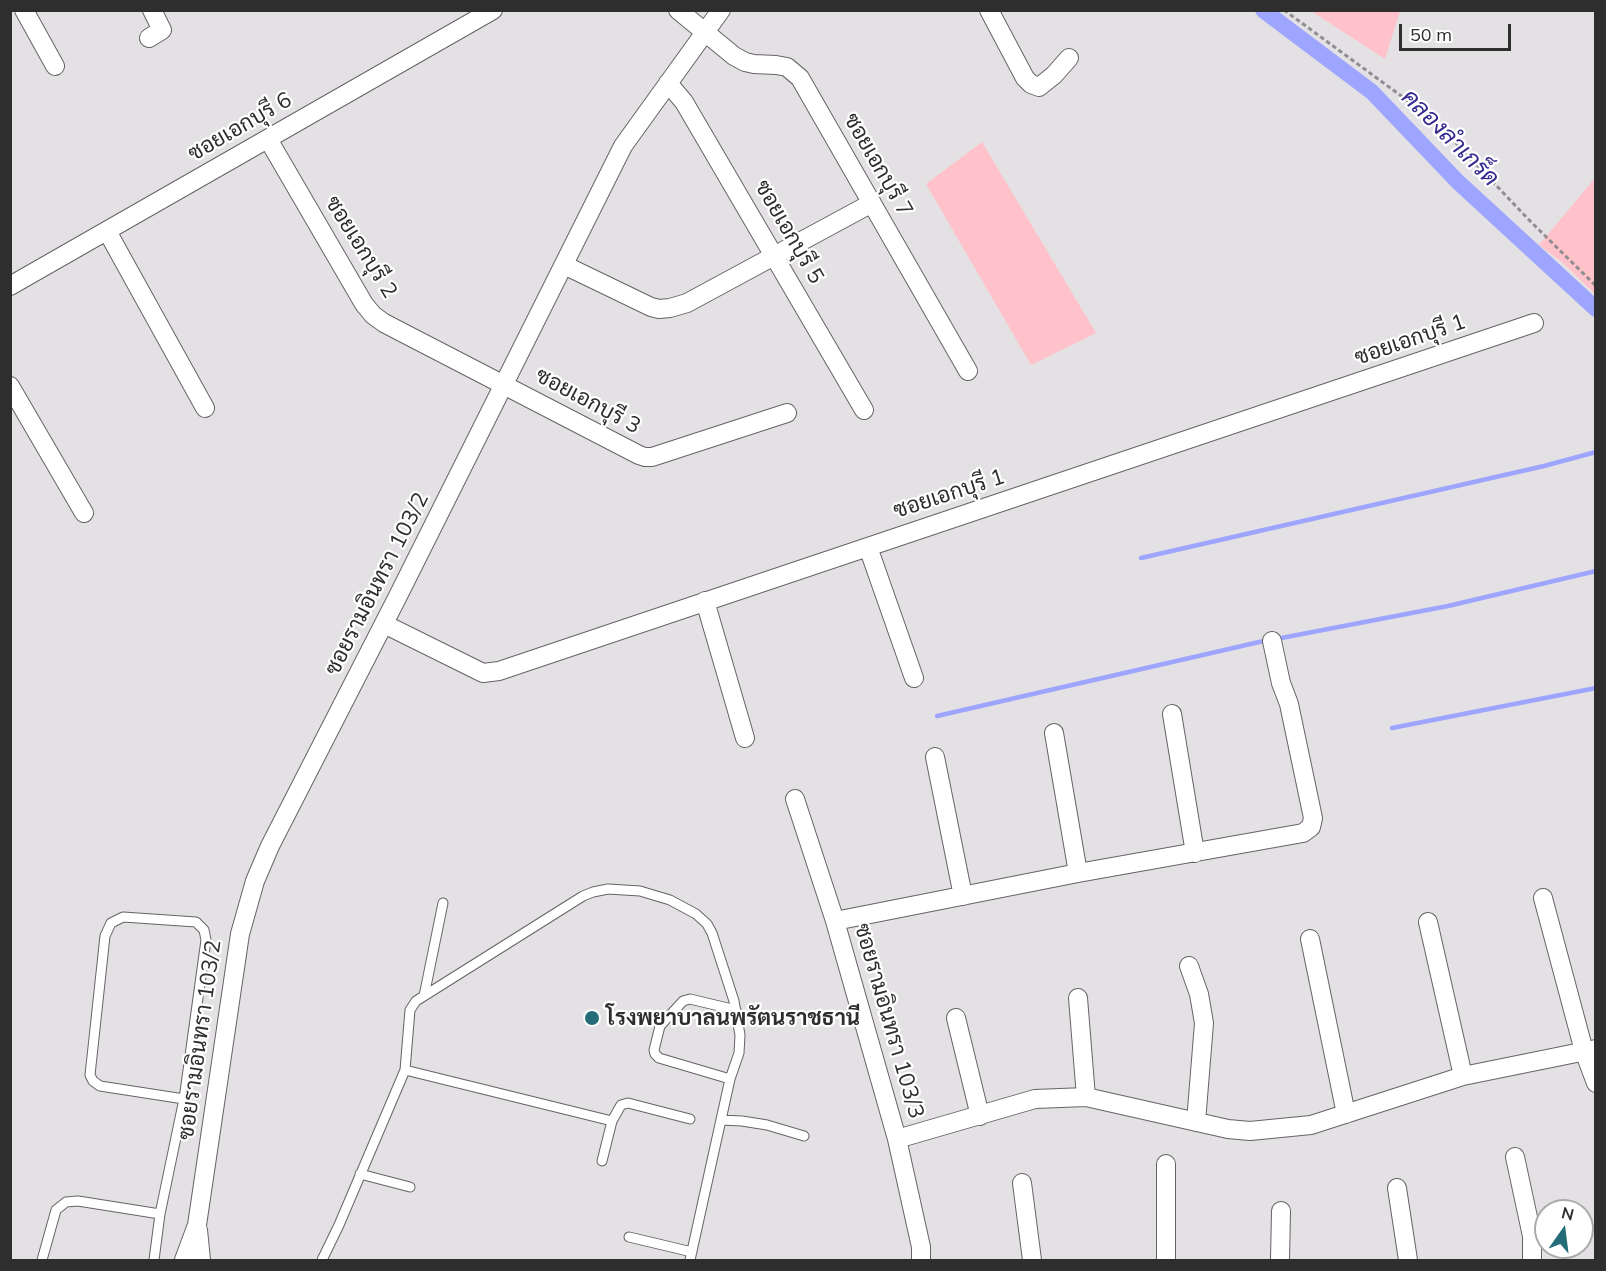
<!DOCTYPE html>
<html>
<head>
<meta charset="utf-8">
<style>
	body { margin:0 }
	#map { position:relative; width:1606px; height:1271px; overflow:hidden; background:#e4e1e4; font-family:Mulish,sans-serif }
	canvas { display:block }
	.frame { position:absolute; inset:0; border:12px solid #2f2e2f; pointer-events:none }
	.north { position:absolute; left:1534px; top:1199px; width:60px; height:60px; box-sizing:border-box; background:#fff; border:2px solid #acabac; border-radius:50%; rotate:14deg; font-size:16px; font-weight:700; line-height:24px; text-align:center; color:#2f2e2f }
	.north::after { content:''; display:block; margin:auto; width:21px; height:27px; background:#246c78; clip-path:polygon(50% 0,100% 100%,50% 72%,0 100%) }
	.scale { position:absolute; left:1399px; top:24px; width:112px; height:27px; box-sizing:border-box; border:3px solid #2f2e2f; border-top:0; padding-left:8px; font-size:18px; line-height:21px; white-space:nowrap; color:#2f2e2f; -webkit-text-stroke:4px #fff; paint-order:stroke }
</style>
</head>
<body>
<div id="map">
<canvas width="1606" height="1271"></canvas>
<div class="frame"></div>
<div class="north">N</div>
<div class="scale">50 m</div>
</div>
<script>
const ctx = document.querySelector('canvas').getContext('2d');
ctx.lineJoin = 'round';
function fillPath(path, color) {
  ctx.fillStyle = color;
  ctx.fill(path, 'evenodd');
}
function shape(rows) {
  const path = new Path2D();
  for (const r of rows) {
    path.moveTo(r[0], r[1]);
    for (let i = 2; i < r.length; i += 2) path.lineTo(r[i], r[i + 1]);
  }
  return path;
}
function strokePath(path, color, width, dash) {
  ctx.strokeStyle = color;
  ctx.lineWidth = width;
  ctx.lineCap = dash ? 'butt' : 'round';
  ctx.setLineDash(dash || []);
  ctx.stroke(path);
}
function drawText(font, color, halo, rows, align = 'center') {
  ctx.font = font + ' Mulish,Sarabun,sans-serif';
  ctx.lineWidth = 4.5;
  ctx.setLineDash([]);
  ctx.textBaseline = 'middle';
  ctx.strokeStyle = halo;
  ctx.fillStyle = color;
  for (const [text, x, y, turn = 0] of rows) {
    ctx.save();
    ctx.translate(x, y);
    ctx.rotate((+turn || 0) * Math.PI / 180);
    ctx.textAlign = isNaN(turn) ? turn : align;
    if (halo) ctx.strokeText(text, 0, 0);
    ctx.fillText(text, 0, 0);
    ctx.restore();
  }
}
fillPath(shape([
	[1311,11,1400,11,1385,59],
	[982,142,1096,333,1031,365,926,184],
	[1595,178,1595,294,1563,263,1539,245]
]), '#ffc2ca');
strokePath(shape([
	[1141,558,1544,466,1596,452],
	[1276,639,1448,606,1596,571],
	[937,716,1268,640],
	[1392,728,1596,688]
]), '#9ea5fe', 4.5);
strokePath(shape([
	[1263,10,1372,92,1457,181,1596,309]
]), '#9ea5fe', 16);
const lane = shape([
	[424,996,443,903],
	[405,1070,410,1010,416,1001,583,896,593,892,608,889,640,891,670,900,696,914,707,924,712,933,734,1001,740,1035,739,1053,730,1079,690,1260],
	[730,1079,659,1058,655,1054,654,1050,660,1026,683,1001,690,999,736,1010],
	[721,1120,742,1121,767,1125,804,1136],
	[612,1121,621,1105,628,1103,690,1119],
	[360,1174,410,1187],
	[629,1237,692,1252],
	[42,1260,56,1210,66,1202,78,1201,160,1214],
	[154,1260,160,1214,184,1099,100,1086,93,1081,90,1075,105,936,111,923,123,917,196,922,204,930,206,940,184,1099],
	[322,1260,339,1225,405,1070,612,1121,602,1161]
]);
const street = shape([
	[24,10,55,66],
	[678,10,734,56,745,62,754,64,776,65,787,67,800,78,968,371],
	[989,10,1025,78,1031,84,1039,87,1054,75,1069,58],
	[149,38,162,30,152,10],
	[668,83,684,102,864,410],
	[268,139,364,304,373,315,384,323,639,455,645,457,652,457,787,413],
	[107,231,205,408],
	[564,265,651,307,659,309,670,308,687,303,872,203],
	[10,286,493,10],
	[10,386,84,513],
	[868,547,914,678],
	[705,601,745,738],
	[384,624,483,673,499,671,1534,323],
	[1172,714,1195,853],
	[1054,733,1078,873],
	[935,757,963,896],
	[795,799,835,921,897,1139,921,1247,921,1260],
	[1543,898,1584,1051,1596,1083],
	[835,921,1078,873,1303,833,1311,827,1313,818,1289,704,1281,683,1272,641],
	[1428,922,1463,1076],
	[1310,939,1346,1114],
	[1189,966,1199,994,1204,1023,1196,1122],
	[1078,998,1086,1097],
	[956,1018,980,1116],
	[897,1139,1035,1099,1086,1097,1228,1129,1250,1131,1311,1125,1463,1076,1596,1049],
	[1515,1157,1532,1236,1532,1260],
	[1166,1164,1166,1260],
	[1022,1183,1032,1260],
	[1397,1188,1408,1260],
	[198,1230,201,1260],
	[184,1260,197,1225,240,934,255,881,270,846,398,596,623,146,721,10],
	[1280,1260,1281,1211]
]);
strokePath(lane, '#666366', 11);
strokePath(street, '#666366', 20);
strokePath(shape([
	[1284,10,1434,120,1531,222,1596,286]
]), '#908e90', 3, [4.5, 3]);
strokePath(lane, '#fff', 9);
strokePath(street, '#fff', 18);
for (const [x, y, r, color] of [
	[592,1018,8,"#246c78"]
]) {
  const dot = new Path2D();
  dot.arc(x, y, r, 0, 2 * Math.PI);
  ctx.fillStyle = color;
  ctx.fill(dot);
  strokePath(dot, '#fff', 2);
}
drawText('22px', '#2f2e2f', '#fff', [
	["ซอยเอกบุรี 6",240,127,-30],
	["ซอยเอกบุรี 7",878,165,60],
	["ซอยเอกบุรี 5",789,232,60],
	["ซอยเอกบุรี 2",361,247,58],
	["ซอยเอกบุรี 1",1410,340,-19],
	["ซอยเอกบุรี 3",588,401,28],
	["ซอยเอกบุรี 1",949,494,-18],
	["ซอยรามอินทรา 103/2",377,584,-63],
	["ซอยรามอินทรา 103/3",889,1021,74],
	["ซอยรามอินทรา 103/2",200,1040,-82]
]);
drawText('bold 22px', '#2f2e2f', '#fff', [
	["โรงพยาบาลนพรัตนราชธานี",606,1018]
], 'left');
drawText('italic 24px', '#342a8f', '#fff', [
	["คลองลำเกร็ด",1450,138,45]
]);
</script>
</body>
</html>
